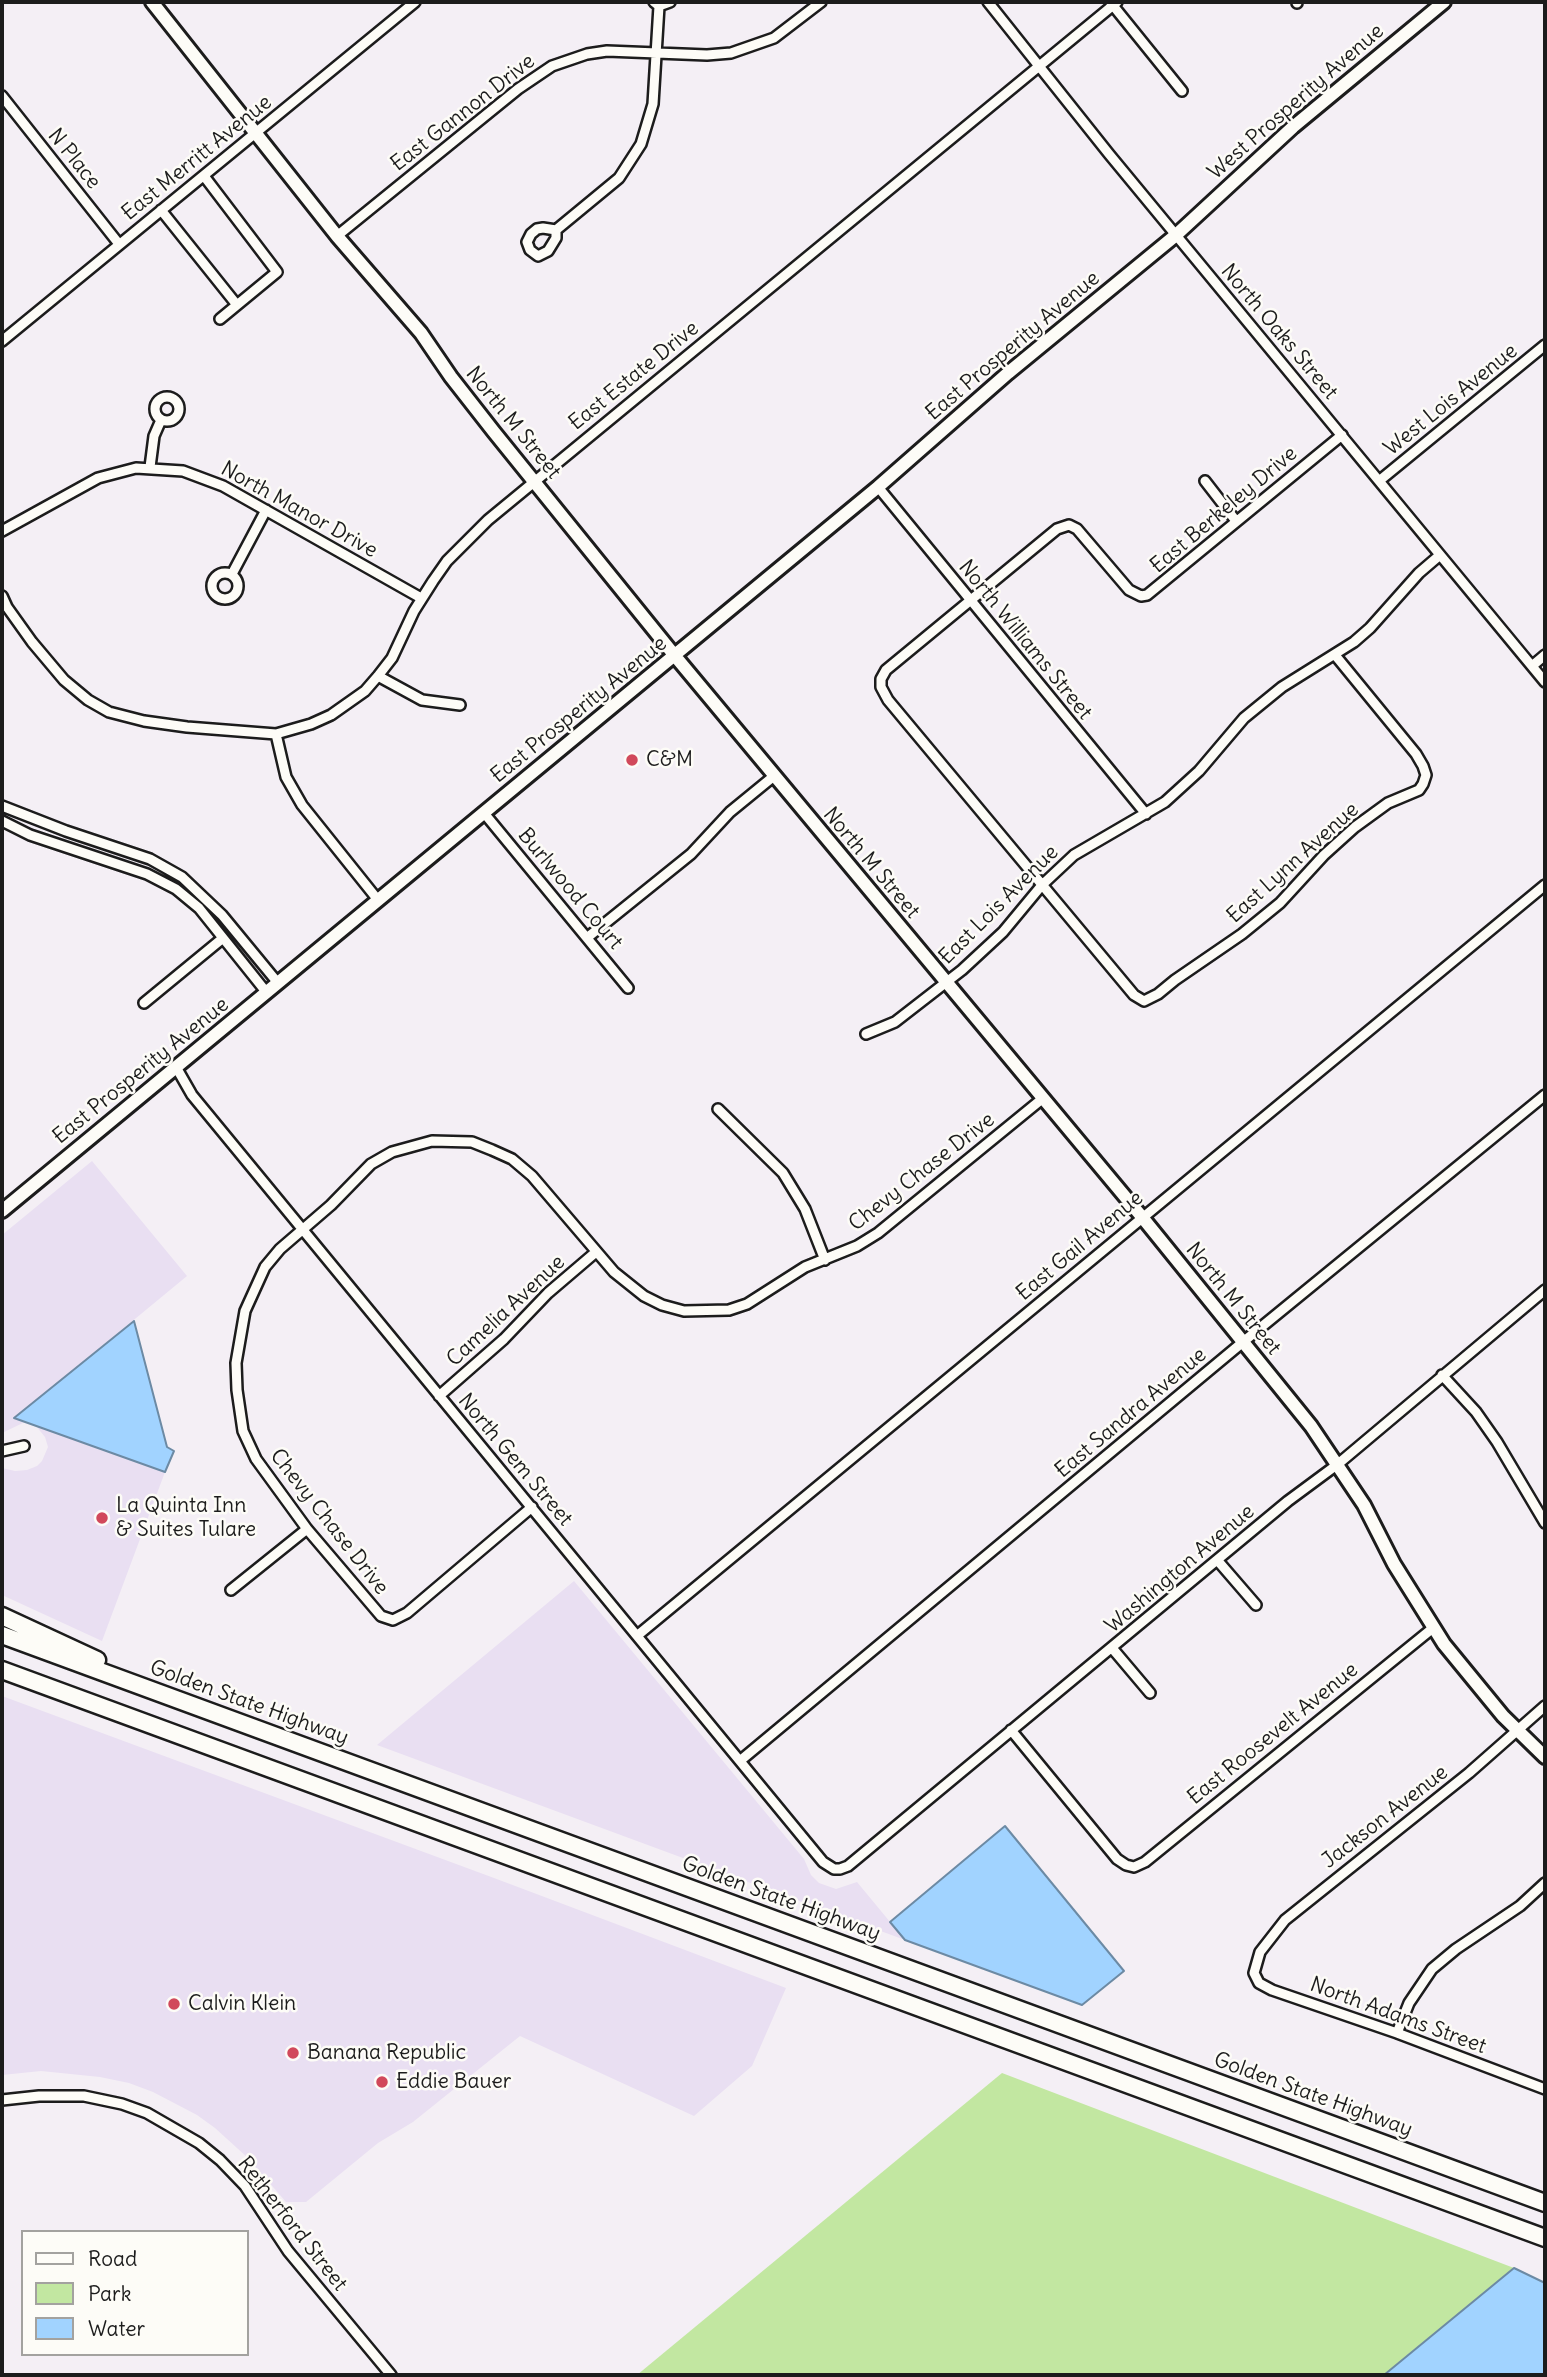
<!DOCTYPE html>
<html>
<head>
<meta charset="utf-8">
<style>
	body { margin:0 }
	#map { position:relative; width:1547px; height:2377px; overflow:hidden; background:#f4eff5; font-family:Delius,sans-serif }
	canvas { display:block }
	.frame { position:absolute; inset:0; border:4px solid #1c1c1c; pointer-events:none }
	.legend { position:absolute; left:21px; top:2230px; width:228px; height:126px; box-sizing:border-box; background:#fdfcf7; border:2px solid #a3a29f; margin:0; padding:9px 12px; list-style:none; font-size:21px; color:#1c1c1c }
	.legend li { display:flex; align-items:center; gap:14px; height:35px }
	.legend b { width:35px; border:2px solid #a3a29f }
</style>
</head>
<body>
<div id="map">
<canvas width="1547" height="2377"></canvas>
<div class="frame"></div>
<ul class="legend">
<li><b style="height:9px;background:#fdfcf7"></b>Road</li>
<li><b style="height:19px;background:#c2e7a1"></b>Park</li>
<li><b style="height:19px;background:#a1d3ff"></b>Water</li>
</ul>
</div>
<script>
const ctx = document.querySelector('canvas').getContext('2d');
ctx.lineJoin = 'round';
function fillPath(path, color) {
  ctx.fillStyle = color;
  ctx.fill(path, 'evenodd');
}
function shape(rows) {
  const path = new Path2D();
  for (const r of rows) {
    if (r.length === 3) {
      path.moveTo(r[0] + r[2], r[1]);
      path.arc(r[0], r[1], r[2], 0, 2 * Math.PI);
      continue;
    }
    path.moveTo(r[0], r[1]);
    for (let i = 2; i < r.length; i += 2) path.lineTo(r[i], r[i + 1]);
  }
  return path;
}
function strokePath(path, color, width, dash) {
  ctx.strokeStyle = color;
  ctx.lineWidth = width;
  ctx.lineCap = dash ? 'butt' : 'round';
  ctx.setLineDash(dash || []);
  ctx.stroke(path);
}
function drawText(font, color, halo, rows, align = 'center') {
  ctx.font = font + ' Delius,sans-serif';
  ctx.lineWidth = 5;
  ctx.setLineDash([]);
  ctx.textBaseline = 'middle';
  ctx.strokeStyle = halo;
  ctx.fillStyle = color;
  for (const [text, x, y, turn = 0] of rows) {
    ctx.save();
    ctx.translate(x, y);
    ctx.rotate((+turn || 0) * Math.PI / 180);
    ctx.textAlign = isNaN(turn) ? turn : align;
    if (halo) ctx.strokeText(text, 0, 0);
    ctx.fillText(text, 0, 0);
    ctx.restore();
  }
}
fillPath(shape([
	[92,1161,187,1276,15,1418,25,1422,2,1433,2,1235],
	[36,1426,165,1472,102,1641,2,1595,2,1468,15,1471,27,1470,37,1466,42,1461,48,1447,45,1437],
	[574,1581,804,1859,811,1875,819,1883,836,1889,857,1882,905,1940,377,1745],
	[2,1696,494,1878,786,1988,752,2066,694,2116,520,2036,413,2122,378,2143,306,2202,286,2202,248,2158,215,2128,197,2115,153,2092,129,2083,100,2077,41,2071,2,2075]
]), '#e9dff2');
fillPath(shape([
	[1002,2073,1514,2268,1384,2375,637,2375]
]), '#c2e7a1');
const water = shape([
	[134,1321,167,1447,174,1451,165,1472,14,1418,134,1321],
	[1005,1826,1124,1971,1082,2005,905,1940,890,1922,1005,1826],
	[1514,2268,1545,2283,1545,2375,1384,2375,1514,2268]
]);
fillPath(water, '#a1d3ff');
strokePath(water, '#6c8aa4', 2);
const street = shape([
	[654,2,659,6,670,2],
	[988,2,1109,154,1545,682],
	[1297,2,1297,3],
	[1111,3,1182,91],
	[2,96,119,244],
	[204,176,277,272,220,319],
	[161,210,237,305],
	[556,230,543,228,537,229,531,234,527,242,530,250,538,256,548,251,556,238,556,230,619,178,641,144,653,104,659,6],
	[337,236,518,89,552,66,587,54,607,51,707,55,731,53,774,38,821,2],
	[2,341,415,2],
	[167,409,12],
	[150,467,154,436,161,420],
	[1205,481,1236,521],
	[1379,481,1545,345],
	[878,487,1146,814],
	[2,531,98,478,136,468,183,471,223,486,421,598],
	[225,586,13],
	[232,574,266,510],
	[2,596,7,607,32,642,64,680,88,700,109,712,144,721,187,727,276,734,311,724,331,715,365,691,378,676,392,658,414,611,433,581,447,561,488,520,1117,2],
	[1335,655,1416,754,1423,766,1426,775,1423,784,1419,790,1388,803,1355,827,1324,855,1280,903,1242,934,1175,980,1158,994,1144,1001,1134,995,888,700,881,687,881,679,886,670,1057,529,1069,525,1077,529,1129,590,1141,596,1147,595,1342,435],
	[1532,666,1545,655],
	[378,676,422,700,460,705],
	[276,734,286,777,302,805,378,900],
	[2,806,66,831,150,859,182,877,222,915,278,983],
	[484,813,628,988],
	[2,821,30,835,147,874,176,889,199,908,267,993],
	[588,937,691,854,730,812,774,776],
	[144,1003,223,938],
	[866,1034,895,1022,962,970,1003,932,1042,885,1074,855,1165,802,1199,771,1244,718,1282,687,1354,642,1370,628,1419,573,1440,555],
	[176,1067,192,1095,823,1862,834,1869,840,1869,848,1866,1288,1501,1338,1464,1545,1290],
	[718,1109,783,1173,805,1209,825,1260],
	[1442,1375,1476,1412,1497,1442,1545,1523],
	[439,1396,504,1339,548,1293,596,1252],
	[2,1451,24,1446],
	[532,1507,407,1613,393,1620,381,1616,307,1529,256,1459,243,1431,237,1390,236,1363,245,1311,265,1267,280,1249,331,1205,371,1164,392,1152,432,1141,472,1142,492,1150,512,1159,532,1176,614,1272,644,1296,662,1305,684,1311,729,1310,747,1304,805,1267,857,1246,878,1233,1042,1099],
	[1218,1561,1256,1605],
	[231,1590,307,1529],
	[638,1635,1545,885],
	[1112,1648,1150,1693],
	[1545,1706,1469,1773,1285,1920,1260,1952,1254,1973,1259,1983,1272,1990,1397,2033,1545,2089],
	[1011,1730,1117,1859,1126,1865,1134,1867,1145,1862,1433,1628],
	[741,1760,1243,1342,1545,1095],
	[1397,2033,1409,2003,1432,1969,1456,1949,1520,1906,1545,1883],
	[2,2100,39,2096,84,2096,122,2104,147,2113,199,2143,220,2160,245,2186,288,2251,391,2375]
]);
const secondary = shape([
	[152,2,337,236,421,333,451,377,494,432,675,656,1142,1217,1311,1426,1364,1505,1394,1564,1444,1644,1503,1716,1545,1757],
	[2,1211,878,487,1008,373,1176,235,1293,127,1444,2]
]);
const highway = shape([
	[2,1616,97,1660],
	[2,1635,1545,2203],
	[2,1670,1545,2238]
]);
strokePath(street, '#1c1c1c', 14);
strokePath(secondary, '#1c1c1c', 18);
strokePath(highway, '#1c1c1c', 21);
strokePath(street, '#fdfcf7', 9);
strokePath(secondary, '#fdfcf7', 12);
strokePath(highway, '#fdfcf7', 16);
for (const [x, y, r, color] of [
	[632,760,7,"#d1495b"],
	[102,1518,7,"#d1495b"],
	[174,2004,7,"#d1495b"],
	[293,2053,7,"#d1495b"],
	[382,2082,7,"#d1495b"]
]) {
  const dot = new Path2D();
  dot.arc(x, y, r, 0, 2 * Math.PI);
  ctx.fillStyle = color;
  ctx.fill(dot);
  strokePath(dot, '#fdfcf7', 2.5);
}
drawText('21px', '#1c1c1c', '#fdfcf7', [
	["West Prosperity Avenue",1296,102,-41],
	["East Gannon Drive",463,113,-38],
	["East Merritt Avenue",197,158,-39],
	["N Place",74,159,51],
	["North Oaks Street",1279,332,50],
	["East Prosperity Avenue",1013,346,-40],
	["East Estate Drive",634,376,-39],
	["West Lois Avenue",1451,400,-39],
	["North M Street",513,423,51],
	["North Manor Drive",299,510,29],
	["East Berkeley Drive",1224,510,-40],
	["North Williams Street",1025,640,51],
	["East Prosperity Avenue",579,710,-39],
	["North M Street",871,863,50],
	["East Lynn Avenue",1293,863,-42],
	["Burlwood Court",570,889,50],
	["East Lois Avenue",999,905,-45],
	["East Prosperity Avenue",141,1071,-39],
	["Chevy Chase Drive",922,1172,-38],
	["East Gail Avenue",1080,1246,-40],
	["North M Street",1233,1299,51],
	["Camelia Avenue",506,1311,-43],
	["East Sandra Avenue",1131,1413,-40],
	["North Gem Street",515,1460,50],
	["Chevy Chase Drive",329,1522,52],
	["Washington Avenue",1180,1569,-40],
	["Golden State Highway",249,1703,20],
	["East Roosevelt Avenue",1273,1734,-39],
	["Jackson Avenue",1385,1817,-38],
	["Golden State Highway",781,1899,20],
	["North Adams Street",1398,2016,20],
	["Golden State Highway",1313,2095,20],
	["Retherford Street",292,2224,52]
]);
drawText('21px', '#1c1c1c', '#fdfcf7', [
	["C&M",646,760],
	["La Quinta Inn",116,1506],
	["& Suites Tulare",116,1530],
	["Calvin Klein",188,2004],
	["Banana Republic",307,2053],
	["Eddie Bauer",396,2082]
], 'left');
</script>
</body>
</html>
